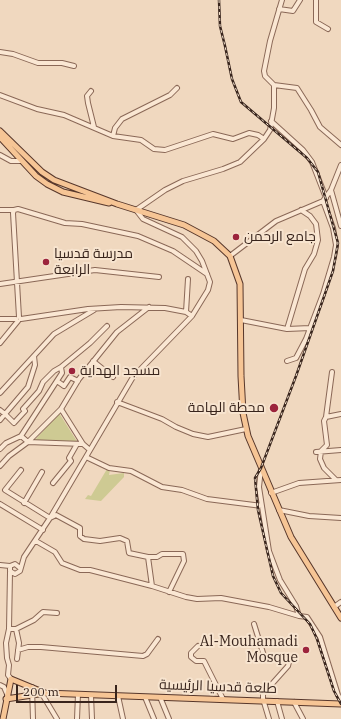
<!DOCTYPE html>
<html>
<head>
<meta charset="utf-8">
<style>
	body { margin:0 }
	#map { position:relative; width:341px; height:719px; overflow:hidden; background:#f0d8bf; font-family:"IBM Plex Serif",serif }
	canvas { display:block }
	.scale { position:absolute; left:16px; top:685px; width:101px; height:18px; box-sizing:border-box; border:2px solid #38241c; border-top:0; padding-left:5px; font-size:12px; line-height:14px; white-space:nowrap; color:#38241c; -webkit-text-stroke:3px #f7e4cf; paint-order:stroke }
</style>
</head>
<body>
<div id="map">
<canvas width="341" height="719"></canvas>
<div class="scale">200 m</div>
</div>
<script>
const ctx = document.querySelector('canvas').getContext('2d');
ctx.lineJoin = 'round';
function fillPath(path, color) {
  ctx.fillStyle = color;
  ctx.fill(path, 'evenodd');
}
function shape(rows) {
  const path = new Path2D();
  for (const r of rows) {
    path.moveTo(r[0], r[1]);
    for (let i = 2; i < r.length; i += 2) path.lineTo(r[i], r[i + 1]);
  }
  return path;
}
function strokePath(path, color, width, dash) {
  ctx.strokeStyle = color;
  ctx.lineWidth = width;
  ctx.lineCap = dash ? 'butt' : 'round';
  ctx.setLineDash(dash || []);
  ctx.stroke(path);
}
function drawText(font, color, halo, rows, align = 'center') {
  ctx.font = font + ' "IBM Plex Serif",Cairo,serif';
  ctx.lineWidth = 4;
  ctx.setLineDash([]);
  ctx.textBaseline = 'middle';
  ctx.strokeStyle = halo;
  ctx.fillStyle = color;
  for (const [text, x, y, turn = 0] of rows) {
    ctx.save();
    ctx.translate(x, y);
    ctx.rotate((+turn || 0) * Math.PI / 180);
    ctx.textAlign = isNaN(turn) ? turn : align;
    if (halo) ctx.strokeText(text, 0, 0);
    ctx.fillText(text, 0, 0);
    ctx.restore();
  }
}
fillPath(shape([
	[59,413,78,443,35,440],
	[107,469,110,470,109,475,124,473,124,477,101,501,85,499,88,495,91,496]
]), '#ceca93');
const minor = shape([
	[316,0,316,22,328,29],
	[279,9,293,11,300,0],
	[0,52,13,54,38,63,62,63,74,66],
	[274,85,297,88,311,110,320,127,341,145],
	[91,91,87,96,88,103,94,127],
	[0,95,37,109,64,115,113,136,141,140,154,149,165,150,213,134,233,139,249,133,258,135,264,139],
	[271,121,303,150,312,162,326,198],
	[113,136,115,128,122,119,170,95,177,88],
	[0,155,11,161,22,161],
	[341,165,331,190,341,226],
	[0,210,14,210],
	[230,256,276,221,323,201,331,190],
	[0,284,95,270,159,277],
	[186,312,188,279],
	[192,316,208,290,210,282,202,261,196,251,182,237,143,219,136,210,165,190,183,181,223,169,240,162,264,139,270,130,274,108,274,85,265,76,264,71,270,41,282,0],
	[19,317,13,213,14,210,18,209,65,223,82,224,138,236,173,251,207,274],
	[0,319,16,319],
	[241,320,287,329,305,269,314,254,318,240,316,224,310,216,301,210],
	[287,329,310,328],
	[0,343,18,321],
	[93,361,113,377],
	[287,361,296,358,306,339,323,294,334,257,336,245,333,228,323,201],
	[332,372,326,417,341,414],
	[57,381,64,386,70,377,78,381],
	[0,393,54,334,94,310],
	[117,402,162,419,176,427,193,434,208,437,246,429],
	[61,409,83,444,90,450],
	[0,410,5,414,28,387,35,365,34,356],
	[326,417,324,421,327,445,321,451,320,459,324,468,336,480],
	[0,420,5,414,14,423,25,411,23,409,39,391,43,382,54,371,61,367],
	[21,436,62,373,61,367,90,343,107,326],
	[0,449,6,443,21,436,28,442,83,444],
	[316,452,341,450],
	[86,457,109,468,131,471,162,487,182,490,207,499,262,506],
	[0,466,9,456,28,442,61,409,79,379,117,332,149,307],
	[261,469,259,487,269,551,280,580,296,606,299,616,307,617,320,637,338,695,341,700],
	[21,470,5,490,50,518,56,515,80,528,80,536,84,539,100,541,120,538,127,541,129,553,148,557,157,557,162,554,183,554,184,561,169,592],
	[53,483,71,461,69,458,77,444],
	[271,493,299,483,341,480],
	[24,503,42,472],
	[0,504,43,530],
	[279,510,309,516,341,518],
	[36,541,55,552,62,563,80,570,90,570,152,586,186,597,197,599,221,598,269,607,299,616],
	[148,557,152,586],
	[0,565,10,566],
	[20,568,15,564,10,566,10,571,15,574,20,571,24,557,50,518,133,377,192,316,186,312,165,308,121,307,88,309,21,319],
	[10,572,9,629,6,643,7,658,9,665,8,675,11,679],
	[334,607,341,602],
	[254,624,264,656,269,658,286,659,289,662,288,666,263,694,263,699,269,719],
	[9,629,16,629,34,620,43,612,57,613],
	[16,629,19,643,17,659],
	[198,646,191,653,191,657,196,661,204,661,223,699],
	[18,650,28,647,41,647,143,656,147,654,158,639],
	[0,685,4,687,7,694],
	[32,687,33,719],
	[42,694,57,719],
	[91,695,92,719],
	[118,696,123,719],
	[145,697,154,719],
	[160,697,169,719],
	[277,701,282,719],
	[294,702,303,719],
	[77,719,78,694]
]);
const major = shape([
	[0,131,42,172,54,180,117,204,184,225,214,241,230,256,240,284,241,376,243,413,248,436,291,537,341,618],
	[0,137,36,176,47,184,63,192,109,203],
	[6,699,45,693,341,704],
	[3,719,11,679,45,693]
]);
strokePath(minor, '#8a6857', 6);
strokePath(major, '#57372b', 7);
strokePath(minor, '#fae7d3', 4);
strokePath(major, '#f6c595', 5);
const rail = shape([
	[219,0,220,26,225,46,232,79,241,102,307,158,318,172,338,243,333,271,296,376,261,468,255,478,258,510,273,576,281,593,310,624,317,639,334,691,341,704]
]);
strokePath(rail, '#38241c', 2.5);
strokePath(rail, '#f7e4cf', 1, [3]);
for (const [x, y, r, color] of [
	[236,237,4,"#9c243c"],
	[46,262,4,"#9c243c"],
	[72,371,4,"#9c243c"],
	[274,408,5,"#9c243c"],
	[306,650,4,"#9c243c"]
]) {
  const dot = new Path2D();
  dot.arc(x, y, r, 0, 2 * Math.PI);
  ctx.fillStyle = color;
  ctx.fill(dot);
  strokePath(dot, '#f7e4cf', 1.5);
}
drawText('14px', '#38241c', '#f7e4cf', [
	["جامع الرحمن",244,237],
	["مدرسة قدسيا",54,254],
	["الرابعة",54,270],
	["مسجد الهداية",80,371],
	["محطة الهامة",265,408,"right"],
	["Al-Mouhamadi",298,642,"right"],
	["Mosque",298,658,"right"]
], 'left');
drawText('14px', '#38241c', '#f7e4cf', [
	["طلعة قدسيا الرئيسية",218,687,2]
]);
</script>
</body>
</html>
